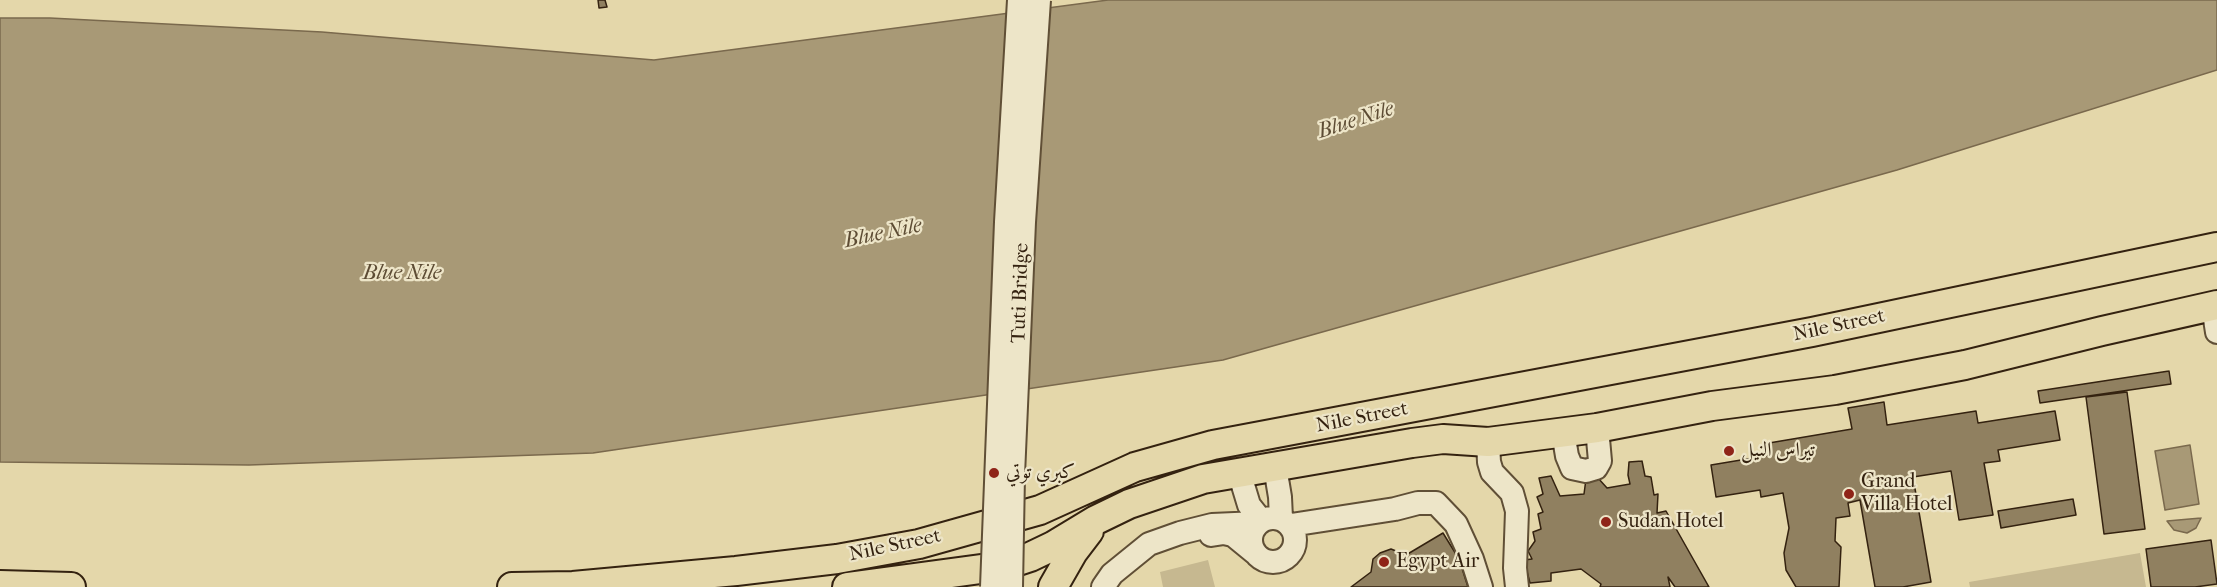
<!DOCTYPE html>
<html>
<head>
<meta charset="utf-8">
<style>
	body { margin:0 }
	canvas { display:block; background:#e4d7aa }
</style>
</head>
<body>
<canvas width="2217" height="587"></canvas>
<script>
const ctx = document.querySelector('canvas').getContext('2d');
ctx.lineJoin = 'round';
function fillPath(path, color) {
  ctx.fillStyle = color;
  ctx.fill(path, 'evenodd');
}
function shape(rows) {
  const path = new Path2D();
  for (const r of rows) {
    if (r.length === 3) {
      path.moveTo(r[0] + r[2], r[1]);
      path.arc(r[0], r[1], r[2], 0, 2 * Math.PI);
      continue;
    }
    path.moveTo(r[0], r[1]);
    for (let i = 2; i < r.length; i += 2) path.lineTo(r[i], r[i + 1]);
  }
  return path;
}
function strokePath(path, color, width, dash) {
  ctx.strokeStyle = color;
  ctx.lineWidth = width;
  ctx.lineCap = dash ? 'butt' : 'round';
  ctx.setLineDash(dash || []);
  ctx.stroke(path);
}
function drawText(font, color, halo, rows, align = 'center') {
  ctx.font = font + ' "IM FELL French Canon",Amiri,serif';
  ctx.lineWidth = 4.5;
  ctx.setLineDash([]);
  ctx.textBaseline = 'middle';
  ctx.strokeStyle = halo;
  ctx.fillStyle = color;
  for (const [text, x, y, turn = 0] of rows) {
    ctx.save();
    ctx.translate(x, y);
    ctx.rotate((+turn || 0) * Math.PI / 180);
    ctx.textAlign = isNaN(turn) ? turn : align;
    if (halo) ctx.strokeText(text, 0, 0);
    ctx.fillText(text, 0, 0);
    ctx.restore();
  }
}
fillPath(shape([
	[2140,553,2146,587,1970,587,1969,582],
	[1208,560,1215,587,1163,587,1160,572]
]), '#c6b890');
const water = shape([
	[1108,0,2217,0,2217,70,1897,170,1223,360,593,453,249,465,0,462,0,18,50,18,322,32,654,60,1108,0],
	[2190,445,2199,504,2165,510,2155,451,2190,445],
	[2201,518,2196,528,2187,533,2174,530,2167,521,2201,518]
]);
fillPath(water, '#a89976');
strokePath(water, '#7a694d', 1.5);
const building = shape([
	[598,0,605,0,607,7,599,8,598,0],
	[2169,371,2171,384,2040,403,2038,391,2169,371],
	[2127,392,2145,529,2104,534,2086,397,2127,392],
	[1884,402,1887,425,1976,411,1978,423,2055,411,2060,440,1998,450,2000,461,1984,463,1993,515,1959,520,1951,471,1913,477,1931,582,1903,587,1875,587,1860,500,1848,503,1850,516,1836,518,1835,541,1841,547,1839,587,1796,587,1786,570,1784,553,1789,528,1783,493,1761,497,1760,490,1716,497,1711,465,1771,455,1769,443,1852,429,1848,408,1884,402],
	[1642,461,1645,476,1651,477,1654,495,1658,494,1657,513,1666,511,1709,587,1675,587,1668,577,1670,587,1600,587,1601,584,1581,569,1551,573,1551,581,1530,583,1524,560,1532,559,1528,551,1535,541,1533,532,1541,529,1538,514,1543,512,1537,497,1543,494,1539,478,1551,476,1560,496,1584,494,1586,479,1598,478,1607,488,1630,484,1628,475,1629,462,1642,461],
	[2073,499,2076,515,2001,528,1998,511,2073,499],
	[1443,533,1459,559,1468,587,1351,587,1371,572,1373,559,1380,553,1391,549,1406,555,1443,533],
	[2211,540,2217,584,2195,587,2151,587,2146,549,2211,540]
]);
fillPath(building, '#908060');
strokePath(building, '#342210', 1.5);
const minor = shape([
	[2213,306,2217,332],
	[1563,432,1567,456,1572,468,1586,471,1596,468,1600,461,1597,428],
	[1488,442,1489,462,1492,472,1512,493,1517,511,1515,568,1517,587],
	[1275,467,1280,497,1281,518],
	[1239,472,1249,505,1261,520],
	[1273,540,22],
	[1291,525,1395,509,1418,503,1436,503,1456,524,1472,559,1481,587],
	[1211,535,1224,533,1233,535,1255,553],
	[1103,587,1112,574,1149,544,1180,533,1212,525,1258,523]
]);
const major = shape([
	[0,585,71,587],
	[512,587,573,586,736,571,837,559,919,544,1040,510,1135,467,1213,445,1812,332,2217,247],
	[847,587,1003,566,1030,557,1053,546,1096,520,1129,504,1203,479,1412,443,1443,439,1488,442,1597,428,1712,406,1835,390,1965,365,2102,331,2217,305],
	[1053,587,1073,552,1089,531]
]);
strokePath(minor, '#604f36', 26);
strokePath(major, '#342210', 32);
strokePath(minor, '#ede5c8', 22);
strokePath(major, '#e4d7aa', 28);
const minorBridge = shape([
	[992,587,1006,222,1019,0],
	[1011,587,1013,475,1024,222,1039,0]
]);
strokePath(minorBridge, '#604f36', 26, []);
strokePath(minorBridge, '#ede5c8', 22);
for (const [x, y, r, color] of [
	[1729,451,6,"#8f2418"],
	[994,473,6,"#8f2418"],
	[1849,494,6,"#8f2418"],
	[1606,522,6,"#8f2418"],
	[1384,562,6,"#8f2418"]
]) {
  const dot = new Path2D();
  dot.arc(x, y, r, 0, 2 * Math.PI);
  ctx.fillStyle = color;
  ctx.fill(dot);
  strokePath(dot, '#ede5c8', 2);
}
drawText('20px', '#342210', '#ede5c8', [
	["Tuti Bridge",1021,293,-88],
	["Nile Street",1839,326,-12],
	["Nile Street",1362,418,-11],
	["Nile Street",895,546,-12]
]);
drawText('20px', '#342210', '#ede5c8', [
	["تيراس النيل",1741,451],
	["كبري توتي",1006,473],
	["Grand",1861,482],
	["Villa Hotel",1861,505],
	["Sudan Hotel",1618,522],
	["Egypt Air",1396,562]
], 'left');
drawText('italic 21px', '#5d4c34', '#ede5c8', [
	["Blue Nile",1356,121,-18],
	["Blue Nile",883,234,-12],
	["Blue Nile",402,274]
]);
</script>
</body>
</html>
